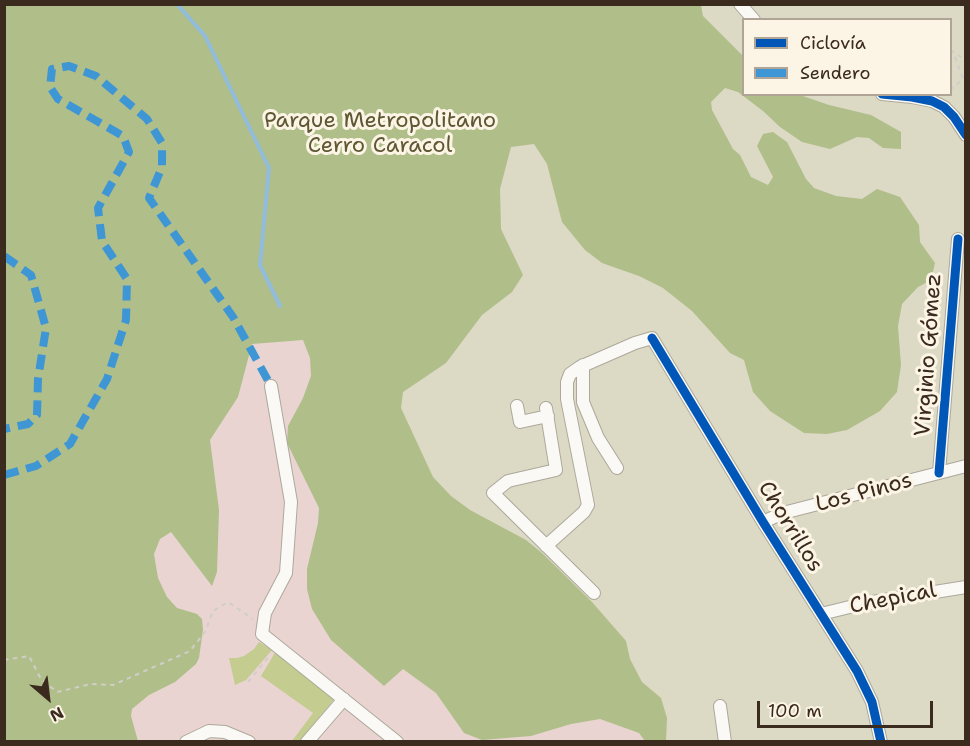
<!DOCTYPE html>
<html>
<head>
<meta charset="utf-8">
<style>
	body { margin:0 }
	#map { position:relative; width:970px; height:746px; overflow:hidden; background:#dcd9c5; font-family:"Shantell Sans",sans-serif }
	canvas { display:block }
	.frame { position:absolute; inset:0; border:6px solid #3b2a1e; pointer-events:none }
	.legend { position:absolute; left:742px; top:18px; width:210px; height:78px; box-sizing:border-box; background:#fcf5e5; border:2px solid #afa495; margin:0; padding:8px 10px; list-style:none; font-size:18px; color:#3b2a1e }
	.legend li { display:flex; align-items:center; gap:12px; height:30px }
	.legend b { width:30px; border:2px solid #afa495 }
	.north { position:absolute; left:18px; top:668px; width:60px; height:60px; -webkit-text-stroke:4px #fcf5e5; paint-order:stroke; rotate:152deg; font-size:16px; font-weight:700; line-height:24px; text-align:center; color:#3b2a1e }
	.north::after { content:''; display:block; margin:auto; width:21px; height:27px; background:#3b2a1e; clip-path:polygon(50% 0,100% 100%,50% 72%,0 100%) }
	.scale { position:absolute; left:757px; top:701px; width:176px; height:27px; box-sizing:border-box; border:3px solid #3b2a1e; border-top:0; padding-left:8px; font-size:18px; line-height:21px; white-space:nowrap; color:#3b2a1e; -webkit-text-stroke:4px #fcf5e5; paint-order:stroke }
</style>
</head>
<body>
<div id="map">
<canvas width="970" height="746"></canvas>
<div class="frame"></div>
<ul class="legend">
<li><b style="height:8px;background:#0057b8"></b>Ciclovía</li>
<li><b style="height:8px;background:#3e96d5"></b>Sendero</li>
</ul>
<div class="north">N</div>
<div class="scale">100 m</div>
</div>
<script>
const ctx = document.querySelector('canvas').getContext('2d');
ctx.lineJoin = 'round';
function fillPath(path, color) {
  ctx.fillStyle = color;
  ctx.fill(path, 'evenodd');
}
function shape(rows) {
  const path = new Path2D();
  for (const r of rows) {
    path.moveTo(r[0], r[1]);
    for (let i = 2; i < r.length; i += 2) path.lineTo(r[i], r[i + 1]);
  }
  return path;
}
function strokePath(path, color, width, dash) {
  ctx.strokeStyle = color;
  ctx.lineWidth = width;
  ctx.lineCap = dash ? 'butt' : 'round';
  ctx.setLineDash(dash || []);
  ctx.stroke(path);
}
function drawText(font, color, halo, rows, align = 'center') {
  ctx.font = font + ' "Shantell Sans",sans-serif';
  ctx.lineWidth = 6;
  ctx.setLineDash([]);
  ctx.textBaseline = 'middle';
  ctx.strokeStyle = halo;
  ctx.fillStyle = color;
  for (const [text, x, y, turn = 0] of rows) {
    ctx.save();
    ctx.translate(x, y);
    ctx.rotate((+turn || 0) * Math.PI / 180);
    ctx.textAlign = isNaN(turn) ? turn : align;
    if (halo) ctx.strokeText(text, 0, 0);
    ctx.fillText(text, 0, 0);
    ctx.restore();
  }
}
fillPath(shape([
	[303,340,310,358,311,376,303,398,315,497,319,508,318,523,392,679,403,669,429,686,436,693,464,733,482,740,600,719,639,733,645,741,138,742,131,716,132,709,149,695,175,682,196,664,203,630,197,614,177,608,167,597,158,579,154,554,160,539,171,532,197,568,218,546,219,510,210,440,238,397,252,344]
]), '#ead4d1');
fillPath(shape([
	[259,642,272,650,246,680,235,685,229,658,237,658,244,656,254,649],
	[276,651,336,697,300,741,292,741,313,713,261,676]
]), '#c4cc90');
fillPath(shape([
	[4,5,701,5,703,16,743,56,744,94,800,95,829,105,871,115,901,132,901,149,883,148,869,138,857,137,830,149,802,142,780,127,763,111,738,92,725,88,711,102,712,110,733,149,740,155,751,177,768,185,773,177,757,146,763,134,773,132,787,142,806,179,814,188,836,196,862,199,877,189,900,197,919,225,920,242,935,263,931,280,918,287,902,304,898,326,901,365,897,392,880,411,847,430,827,434,804,433,770,411,753,392,744,360,730,353,692,311,663,288,639,276,602,263,585,250,562,222,547,164,534,144,511,147,500,189,501,229,523,275,512,292,482,315,446,363,403,392,401,408,433,477,451,496,470,510,526,540,542,553,592,602,626,641,630,659,642,682,661,698,667,718,666,741,645,741,639,733,600,719,571,724,531,736,482,740,464,733,436,693,403,669,384,686,331,640,312,609,307,589,307,569,318,523,319,508,287,443,288,426,303,398,311,376,310,358,303,340,252,344,238,397,210,440,219,510,217,572,212,586,171,532,160,539,154,554,158,578,167,597,177,608,197,614,202,619,203,630,199,658,196,664,175,682,149,695,132,709,131,716,138,741,5,741]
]), '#b0be8a');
strokePath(shape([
	[177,4,205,36,269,168,260,265,280,306]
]), '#92bcdb', 4);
const minor = shape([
	[740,4,754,20],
	[882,94,912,97,932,101,944,107,954,117,966,135],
	[583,365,583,402,598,438,617,468],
	[271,386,291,502,286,573,265,613,262,634,397,742],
	[517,406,520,422,548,416],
	[546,408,556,470,508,481,493,493,594,593],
	[939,473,958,239],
	[763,522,783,513,966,466],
	[546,546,584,512,588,505,567,399,567,382,570,374,580,367,635,343,652,338,763,522,857,671,872,702,881,742],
	[821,614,866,603,966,587],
	[720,706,725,742],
	[186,742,209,731,225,732,249,742],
	[307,742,344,699]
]);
strokePath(minor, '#aca89b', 14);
strokePath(shape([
	[950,50,966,60],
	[950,90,963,79,953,51],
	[4,660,29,656,41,679,57,692,91,684,113,685,190,651,205,632,213,611,228,602,253,619],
	[248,682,270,655]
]), '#d0cec8', 2, [4.5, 4.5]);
strokePath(minor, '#faf9f6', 12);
strokePath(shape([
	[4,256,31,275,46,328,38,379,37,415,28,424,4,429],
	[4,475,36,466,70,444,107,379,126,320,127,279,102,241,98,208,129,152,123,136,58,99,50,87,52,69,69,66,96,76,147,119,162,143,162,167,149,198,233,317,271,386]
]), '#3e96d5', 8, [15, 8]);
strokePath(shape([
	[882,94,912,97,932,101,944,107,954,117,966,135],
	[652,338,763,522,857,671,872,702,881,742],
	[939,473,958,239]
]), '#0057b8', 9);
drawText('22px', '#5e5733', '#fcf5e5', [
	["Parque Metropolitano",380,121],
	["Cerro Caracol",380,146]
]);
drawText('22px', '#3b2a1e', '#fcf5e5', [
	["Virginio Gómez",929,355,-86],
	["Los Pinos",864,493,-15],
	["Chorrillos",790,527,58],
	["Chepical",893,599,-11]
]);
</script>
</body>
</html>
